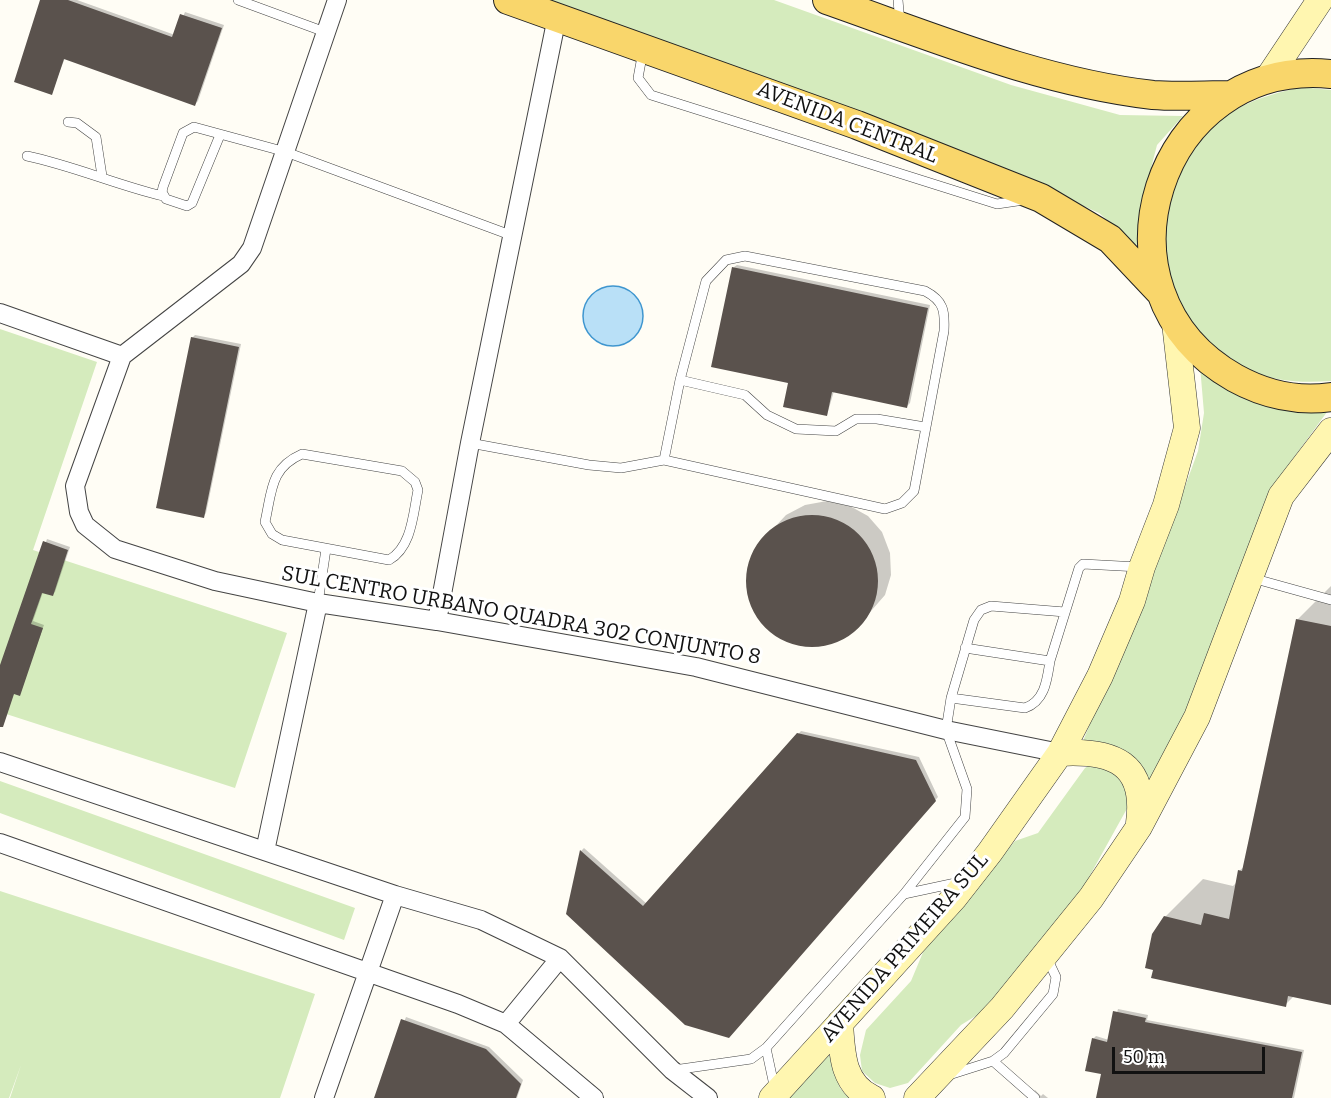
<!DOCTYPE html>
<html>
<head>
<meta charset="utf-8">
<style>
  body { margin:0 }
  #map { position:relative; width:1331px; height:1098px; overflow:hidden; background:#fffdf5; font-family:Bitter,serif }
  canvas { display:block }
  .scale { position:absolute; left:1112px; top:1047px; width:153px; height:27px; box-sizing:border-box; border:3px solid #111; border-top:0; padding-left:8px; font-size:18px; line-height:21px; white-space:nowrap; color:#111; -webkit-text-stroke:4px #fff; paint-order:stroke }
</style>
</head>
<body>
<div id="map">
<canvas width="1331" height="1098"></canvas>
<div class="scale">50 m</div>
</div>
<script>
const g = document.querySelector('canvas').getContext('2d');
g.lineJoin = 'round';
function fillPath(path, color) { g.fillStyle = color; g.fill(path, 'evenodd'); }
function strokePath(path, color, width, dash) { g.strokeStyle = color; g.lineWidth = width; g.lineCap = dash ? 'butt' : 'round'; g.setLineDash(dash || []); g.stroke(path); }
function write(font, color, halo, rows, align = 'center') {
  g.font = font + ' Bitter,serif'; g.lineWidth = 6; g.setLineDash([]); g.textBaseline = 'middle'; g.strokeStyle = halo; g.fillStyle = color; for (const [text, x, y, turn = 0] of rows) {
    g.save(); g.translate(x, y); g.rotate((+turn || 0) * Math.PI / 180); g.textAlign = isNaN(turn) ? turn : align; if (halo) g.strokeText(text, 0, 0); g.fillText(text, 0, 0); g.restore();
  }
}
const green = new Path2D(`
  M 523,0 L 774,0 L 1011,85 L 1120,115 L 1183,116 L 1157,145 L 1140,211 L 1141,249 L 1099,213 L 1046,189 Z
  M 1301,87 L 1331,90 L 1331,381 C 1303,383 1277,382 1251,371 C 1243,368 1235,361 1228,356 C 1174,320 1151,250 1173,188 C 1181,165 1194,139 1214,124 C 1242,102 1268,95 1301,87 Z
  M 0,329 L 97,362 L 33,550 L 287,633 L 235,788 L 0,712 Z
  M 1200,366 L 1294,410 L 1327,412 L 1273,486 L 1191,713 L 1151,792 L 1083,741 L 1167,536 L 1198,451 L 1204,413 Z
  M 1099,759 L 1130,777 L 1129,805 L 1089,877 L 1083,896 L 987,1009 L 961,1025 L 908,1083 L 890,1088 L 875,1083 L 862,1071 L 860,1055 L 866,1030 L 911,981 L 924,950 L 1015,841 L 1038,833 L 1085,768 Z
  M 0,781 L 355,908 L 344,940 L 0,813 Z
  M 0,891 L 315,994 L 280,1098 L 10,1098 L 21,1065 L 9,1098 L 0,1098 Z
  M 828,1052 L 840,1088 L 849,1098 L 785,1098 Z`);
const water = new Path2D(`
  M583 316a30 30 0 1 1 60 0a30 30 0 1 1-60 0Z`);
const shadow = new Path2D(`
  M 41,0 L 77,0 L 175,35 L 185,12 L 224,25 L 198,101 L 195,104 L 65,58 L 51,93 Z
  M 737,265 L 930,305 L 910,403 L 907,406 L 834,391 L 827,415 L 789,382 L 734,267 Z
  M 195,335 L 241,344 L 206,513 L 204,516 L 192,338 Z
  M 827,501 L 848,505 L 868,516 L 882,532 L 890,553 L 891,575 L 885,595 L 858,626 L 841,639 L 821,645 L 800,645 L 780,638 L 764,625 L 752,608 L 747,587 L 748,566 L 757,546 L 786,515 L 805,505 Z
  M 47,539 L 70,547 L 55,592 L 52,595 L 43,592 L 33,621 L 44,625 L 19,694 L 0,683 L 0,670 Z
  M 1331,586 L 1331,1003 L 1294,996 L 1285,1005 L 1165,917 L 1203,879 L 1233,886 L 1237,882 L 1239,871 L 1245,866 L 1297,620 Z
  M 801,731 L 919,757 L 938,797 L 729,1036 L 568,913 L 581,851 L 584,848 L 647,904 Z
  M 1118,1009 L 1148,1015 L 1147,1020 L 1304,1050 L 1294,1098 L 1097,1098 L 1103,1073 L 1093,1039 L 1096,1036 L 1109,1040 Z
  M 406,1017 L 489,1047 L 523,1080 L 517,1098 L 375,1098 Z
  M 1035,1090 L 1041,1096 L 1043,1094 L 1048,1098 L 1028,1098 Z`);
const building = new Path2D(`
  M 40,0 L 68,0 L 172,37 L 180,14 L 222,28 L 195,106 L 64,59 L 52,95 L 14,82 Z
  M 732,267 L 928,308 L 907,408 L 832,392 L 827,416 L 783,407 L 788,383 L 711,367 Z
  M 191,337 L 239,347 L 204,518 L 156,508 Z
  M746 581a66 66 0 1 1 132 0a66 66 0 1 1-132 0Z
  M 43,541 L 68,550 L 53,596 L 42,593 L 31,624 L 43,628 L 20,696 L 14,694 L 3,727 L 0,727 L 0,665 Z
  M 1296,619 L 1331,626 L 1331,1005 L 1288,996 L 1286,1007 L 1151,978 L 1153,970 L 1145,968 L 1152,934 L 1164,916 L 1201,925 L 1204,913 L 1229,919 L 1238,870 L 1242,871 Z
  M 797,733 L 916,760 L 936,801 L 729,1038 L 685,1025 L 566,914 L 580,850 L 643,906 Z
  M 1113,1011 L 1146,1018 L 1145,1022 L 1302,1052 L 1292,1098 L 1096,1098 L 1101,1074 L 1085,1071 L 1092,1038 L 1107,1042 Z
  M 401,1019 L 486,1049 L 521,1084 L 516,1098 L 374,1098 Z`);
const lane = new Path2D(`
  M 238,0 L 325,32
  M 898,0 L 900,23
  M 643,51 L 638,78 L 651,95 L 997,204 L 1024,200
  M 68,122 L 77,123 L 96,137 L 102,176
  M 220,135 L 192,203 L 187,206 L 166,199 L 162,192 L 163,187 L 183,133 L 194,127 L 286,152 L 513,236
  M 27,156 C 74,166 117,185 163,196
  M 745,256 L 925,291 C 944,301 945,311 944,331 L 914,491 L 902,503 L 885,509 L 664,460 L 680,380 L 706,281 L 726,260 Z
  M 680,380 L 745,395 L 767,415 L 796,429 L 836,431 L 856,419 L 877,419 L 925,427
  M 470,443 L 589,465 L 621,468 L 664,460
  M 302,454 L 402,471 L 415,482 L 418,490 C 413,514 412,547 389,560 L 282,540 L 272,534 L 265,522 C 272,491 270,468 302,454 Z
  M 1252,578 L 1331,600
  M 318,603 L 326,549
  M 965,648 L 1050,661 L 1079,568 L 1083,564 L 1139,567
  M 951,698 L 1025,708 C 1045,701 1047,680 1050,661
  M 904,894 L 960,882
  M 766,1048 L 775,1090
  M 993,1061 L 1035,1098
  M 674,1070 L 751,1059 L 766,1048 L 904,894 L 965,817 L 967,789 L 946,730 L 951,698 L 974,620 L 981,610 L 991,606 L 1065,612
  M 949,1075 L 993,1061 L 1004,1053 L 1053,994 L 1056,977 L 1047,958`);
const street = new Path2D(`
  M 0,313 L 122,356 L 241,264 L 252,248 L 337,0
  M 122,356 L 75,486 L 79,512 L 85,525 L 115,549 L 215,581 L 318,603 L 437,621 L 696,667 L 946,730 L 1060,753
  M 437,621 L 470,443 L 557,17
  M 0,762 L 395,895 L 481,920 L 560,958 L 672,1070 L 708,1098
  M 0,843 L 458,1004 L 506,1024 L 594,1098
  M 265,851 L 318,603
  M 506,1024 L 560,958
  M 324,1098 L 395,895`);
const secondary = new Path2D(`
  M 1268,78 L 1320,0
  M 1060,753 C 1113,750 1147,763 1139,823
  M 840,1023 C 842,1053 842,1084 872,1098
  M 772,1098 L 954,898 L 990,852 L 1060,753 L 1100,676 L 1132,601 L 1142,567 L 1166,505 L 1187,428 L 1175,323
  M 917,1098 L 1002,1008 L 1091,898 L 1139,827 L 1197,717 L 1281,496 L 1331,431`);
const primary = new Path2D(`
  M 508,0 L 857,125 L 1041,198 L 1110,239 L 1160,292
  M 827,0 C 933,37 1040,82 1153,95 C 1178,97 1205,95 1231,95
  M 1331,74 C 1157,57 1081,291 1235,378 C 1264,394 1298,402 1331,397`);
const streetNames = [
  ["AVENIDA CENTRAL",847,123,21],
  ["SUL CENTRO URBANO QUADRA 302 CONJUNTO 8",521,616,10],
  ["AVENIDA PRIMEIRA SUL",905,948,-49]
];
fillPath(green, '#d5ebbd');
fillPath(water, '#b9e0f7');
strokePath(water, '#3f96cf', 1.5);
fillPath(shadow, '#0003');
fillPath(building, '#5a524d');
strokePath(lane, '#444', 10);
strokePath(street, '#444', 20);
strokePath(secondary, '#333', 27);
strokePath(primary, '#222', 30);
strokePath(lane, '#fff', 9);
strokePath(street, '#fff', 18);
strokePath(secondary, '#fff6b0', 26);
strokePath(primary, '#f9d66b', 28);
write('21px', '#111', '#fff', streetNames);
</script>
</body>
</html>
